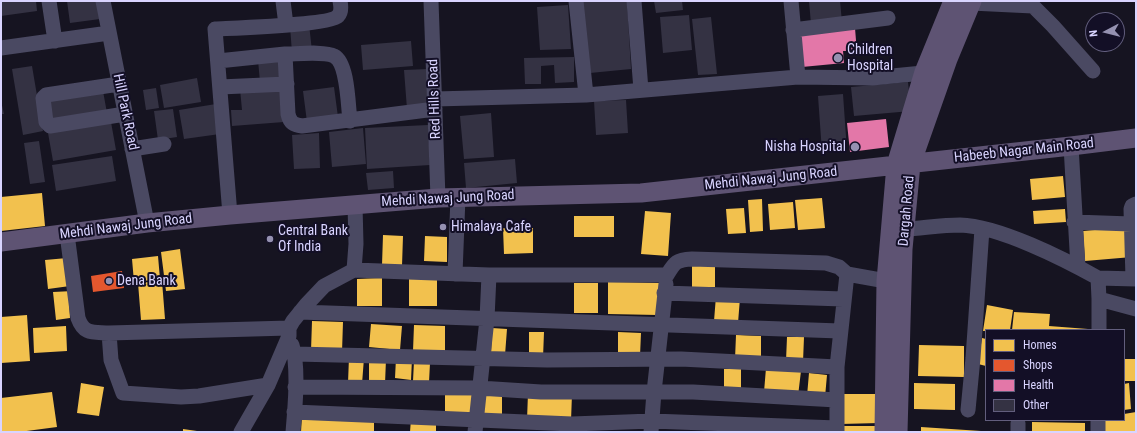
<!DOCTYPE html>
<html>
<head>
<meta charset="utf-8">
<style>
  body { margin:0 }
  #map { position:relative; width:1137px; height:433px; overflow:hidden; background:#161421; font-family:"Roboto Condensed",sans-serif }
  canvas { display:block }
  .frame { position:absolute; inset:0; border:2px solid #d9d4ff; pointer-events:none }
  .legend { position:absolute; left:985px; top:329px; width:140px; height:92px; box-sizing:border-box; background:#130f26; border:1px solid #625e7d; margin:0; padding:5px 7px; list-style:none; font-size:12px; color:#d9d4ff }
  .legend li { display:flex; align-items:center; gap:8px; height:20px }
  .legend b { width:20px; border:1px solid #625e7d }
  .north { position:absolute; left:1085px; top:12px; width:40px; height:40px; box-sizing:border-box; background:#130f26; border:1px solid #625e7d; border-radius:50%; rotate:263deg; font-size:11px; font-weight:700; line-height:16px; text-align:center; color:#d9d4ff }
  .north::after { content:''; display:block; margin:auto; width:14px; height:18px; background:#9591b1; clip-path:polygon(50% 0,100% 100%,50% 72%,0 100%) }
</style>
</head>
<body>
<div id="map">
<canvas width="1137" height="433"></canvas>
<div class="frame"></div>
<ul class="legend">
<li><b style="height:11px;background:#f2c14e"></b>Homes</li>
<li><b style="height:11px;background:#e4572e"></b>Shops</li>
<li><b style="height:11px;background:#e377a8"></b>Health</li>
<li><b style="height:11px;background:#343243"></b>Other</li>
</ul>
<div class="north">N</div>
</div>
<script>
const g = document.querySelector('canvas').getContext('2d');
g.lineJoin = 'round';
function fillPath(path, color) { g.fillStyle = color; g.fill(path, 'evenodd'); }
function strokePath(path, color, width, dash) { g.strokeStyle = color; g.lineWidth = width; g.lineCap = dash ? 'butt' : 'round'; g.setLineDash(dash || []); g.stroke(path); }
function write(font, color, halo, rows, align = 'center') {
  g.font = font + ' "Roboto Condensed",sans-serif'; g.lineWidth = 4; g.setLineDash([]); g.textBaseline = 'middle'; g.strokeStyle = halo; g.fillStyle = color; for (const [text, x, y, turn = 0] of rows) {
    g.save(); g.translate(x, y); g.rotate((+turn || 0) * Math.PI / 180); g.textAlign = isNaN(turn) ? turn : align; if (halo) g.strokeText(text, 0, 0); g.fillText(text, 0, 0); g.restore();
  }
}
const homes = new Path2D(`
  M 1063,176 L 1065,197 L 1032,200 L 1030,179 Z
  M 42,193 L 45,226 L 1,231 L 1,197 Z
  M 822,198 L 825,228 L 798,230 L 795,200 Z
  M 762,199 L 763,231 L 750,232 L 748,200 Z
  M 793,202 L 795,228 L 770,230 L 768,204 Z
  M 744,208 L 746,233 L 728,234 L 726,209 Z
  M 1065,209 L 1066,222 L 1034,224 L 1033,211 Z
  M 645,211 L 671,213 L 668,256 L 641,254 Z
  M 574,216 L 614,216 L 614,237 L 574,237 Z
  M 1130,227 L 1132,257 L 1085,261 L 1083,231 Z
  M 503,228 L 533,228 L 533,253 L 504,254 Z
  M 383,235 L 403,236 L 402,266 L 382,265 Z
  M 425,236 L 447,237 L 447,262 L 424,261 Z
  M 180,249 L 185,289 L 166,291 L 161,252 Z
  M 158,256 L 160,279 L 134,282 L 132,259 Z
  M 67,258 L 70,286 L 48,289 L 45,260 Z
  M 692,266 L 715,266 L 715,287 L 692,287 Z
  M 382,278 L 382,306 L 357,306 L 357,279 Z
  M 409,278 L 437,278 L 437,306 L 409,306 Z
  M 162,281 L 165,319 L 141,320 L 138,283 Z
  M 608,282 L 659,283 L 658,315 L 608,314 Z
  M 574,283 L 598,283 L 598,313 L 574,313 Z
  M 73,291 L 69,302 L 70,318 L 56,320 L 53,292 Z
  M 716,296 L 740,298 L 738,323 L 714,321 Z
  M 987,305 L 1013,310 L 1010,330 L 983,331 Z
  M 1014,312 L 1050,314 L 1049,326 L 1088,329 L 1088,330 L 1012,330 Z
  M 27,315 L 30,361 L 1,363 L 1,317 Z
  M 312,321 L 343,322 L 342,352 L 311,351 Z
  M 371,324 L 402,326 L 400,350 L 369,347 Z
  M 414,325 L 445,326 L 445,352 L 413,351 Z
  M 66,326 L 67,351 L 34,353 L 33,328 Z
  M 492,328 L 507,329 L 505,355 L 491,354 Z
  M 529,332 L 544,332 L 543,358 L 529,357 Z
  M 618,332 L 641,333 L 640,356 L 618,355 Z
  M 736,335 L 761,336 L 761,360 L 735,359 Z
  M 787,337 L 804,337 L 803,362 L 786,361 Z
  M 982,338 L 986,339 L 986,366 L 978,364 Z
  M 919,345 L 964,346 L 964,377 L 918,376 Z
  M 349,357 L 364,358 L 362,384 L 348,383 Z
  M 396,358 L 412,359 L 411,380 L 395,378 Z
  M 369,359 L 386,359 L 385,384 L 369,384 Z
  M 1124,359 L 1136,359 L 1136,381 L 1124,381 Z
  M 414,361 L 430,363 L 429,382 L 413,381 Z
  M 766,368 L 801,371 L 798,396 L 764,392 Z
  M 724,369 L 741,369 L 741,393 L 724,392 Z
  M 809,373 L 827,375 L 825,397 L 807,396 Z
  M 81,383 L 104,387 L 99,416 L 77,413 Z
  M 914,383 L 955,384 L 955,410 L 914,409 Z
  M 1129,383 L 1131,409 L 1124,410 L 1124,384 Z
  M 445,389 L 473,390 L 472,414 L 445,414 Z
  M 52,392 L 57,427 L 19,432 L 1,432 L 1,398 Z
  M 480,393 L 502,393 L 502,418 L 479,418 Z
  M 528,393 L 572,394 L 571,421 L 527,420 Z
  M 839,394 L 880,394 L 880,423 L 840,424 Z
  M 1136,412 L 1136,432 L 1102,432 L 1101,420 L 1124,420 L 1124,414 Z
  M 302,415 L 374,419 L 374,432 L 301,432 Z
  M 411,419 L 436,419 L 436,432 L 410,432 Z
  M 1032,422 L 1085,423 L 1085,432 L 1032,432 Z
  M 839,426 L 881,426 L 881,432 L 839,432 Z
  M 921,427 L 981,431 L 981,432 L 921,432 Z
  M 183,429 L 197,431 L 197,432 L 183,432 Z`);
const shops = new Path2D(`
  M 122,271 L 124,288 L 93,292 L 91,276 Z`);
const health = new Path2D(`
  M 855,28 L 857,53 L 850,53 L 849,51 L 843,51 L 844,63 L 802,67 L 799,33 Z
  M 886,119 L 889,147 L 850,152 L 847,123 Z`);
const building = new Path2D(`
  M 1,1 L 36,1 L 37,11 L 1,16 Z
  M 67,1 L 97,1 L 100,19 L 70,23 Z
  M 582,1 L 627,1 L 631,69 L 590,73 Z
  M 654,1 L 682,1 L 683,10 L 656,13 Z
  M 809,1 L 840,1 L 842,22 L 811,24 Z
  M 568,5 L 571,49 L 540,50 L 537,7 Z
  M 689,15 L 692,50 L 663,53 L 660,17 Z
  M 711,17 L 717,74 L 698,75 L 692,19 Z
  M 309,24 L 312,51 L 292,53 L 290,26 Z
  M 411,41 L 413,66 L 363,70 L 361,45 Z
  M 574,57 L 574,82 L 555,83 L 554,65 L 541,66 L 541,84 L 525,84 L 524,58 Z
  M 278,58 L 281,80 L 260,82 L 258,60 Z
  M 32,66 L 43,131 L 23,135 L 12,69 Z
  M 429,69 L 432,107 L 407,109 L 404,70 Z
  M 197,78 L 201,102 L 164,108 L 160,85 Z
  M 908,82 L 911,111 L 854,116 L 851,87 Z
  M 282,86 L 284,122 L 232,126 L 231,110 L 242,110 L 240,89 Z
  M 334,87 L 338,117 L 307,122 L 303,91 Z
  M 156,88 L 159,108 L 146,110 L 143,90 Z
  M 103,91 L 107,113 L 50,122 L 47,100 Z
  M 843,94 L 847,151 L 822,152 L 818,96 Z
  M 626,100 L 628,133 L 596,135 L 594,101 Z
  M 1,101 L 4,114 L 1,114 Z
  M 216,104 L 220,134 L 184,139 L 179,110 Z
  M 173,109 L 177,137 L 158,140 L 154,111 Z
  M 491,113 L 494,157 L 464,159 L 460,116 Z
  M 111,122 L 116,150 L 53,161 L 48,133 Z
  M 428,125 L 430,165 L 367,169 L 365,128 Z
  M 363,128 L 366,164 L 332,167 L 329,132 Z
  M 319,133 L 320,168 L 294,169 L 292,135 Z
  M 39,141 L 45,182 L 30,184 L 24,143 Z
  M 112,156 L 116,181 L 56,191 L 52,165 Z
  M 515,159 L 517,183 L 466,188 L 464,163 Z
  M 393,171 L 394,188 L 368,190 L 366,173 Z`);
const minor = new Path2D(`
  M 49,1 L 55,41
  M 103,1 L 147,223
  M 283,1 L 286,25
  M 431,1 L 438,198
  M 576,1 L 586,95
  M 634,1 L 641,90
  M 791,1 L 798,77
  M 971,3 L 1033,6 L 1053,26 L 1093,71
  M 793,30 L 888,18
  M 1,48 L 109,33
  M 218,61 L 285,54
  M 119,84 L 46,95 L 43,98 L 46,122 L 50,126 L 125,114
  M 220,87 L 287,84
  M 435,99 L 586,95 L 798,77 L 872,78 L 933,72
  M 350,121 C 348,106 348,63 334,56 C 325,51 296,54 285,54 L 288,114 C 290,123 294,125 302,126 L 435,109
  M 1071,146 L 1078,267
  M 132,149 L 164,144
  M 230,215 L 215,29 C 233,28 330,25 338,16 C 342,12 341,6 340,1
  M 1074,222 L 1131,224
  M 905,229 C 923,228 942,225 960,225 C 999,226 1064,259 1098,278 L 1099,299 L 1136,309
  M 67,234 L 78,318 C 84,335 93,332 109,333 L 289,328
  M 354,270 L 489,275 L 667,275 C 675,262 676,260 692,259 L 826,263 L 839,267 L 847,274 L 886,281
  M 455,274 L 458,197
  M 1098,278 L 1136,279
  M 1133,279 L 1131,209 L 1132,206 L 1136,204
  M 664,293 L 843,299
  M 300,312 L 840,331
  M 1099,330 L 1099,299
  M 109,333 L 111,360 L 123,393 L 181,397 L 199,396 L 268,385
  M 292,345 C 299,366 295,409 293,432
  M 295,354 L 547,360 L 681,359 L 837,367
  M 295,387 L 479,388 L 541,392 L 693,392 L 837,400
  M 968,410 L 973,358 L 982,229
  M 294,412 L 572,424 L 652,421 L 837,428
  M 1018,423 L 1018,432
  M 241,432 L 268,385 L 289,336 L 289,328 L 293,321 L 306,305 L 324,286 L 354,270 L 356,244 L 355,205
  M 475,432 L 487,319 L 489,275
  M 651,432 L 654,392 L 666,284
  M 837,432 L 837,367 L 847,274
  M 1098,432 L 1098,420`);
const major = new Path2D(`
  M 1,242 L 147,223 L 230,215 L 438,198 L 641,193 L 1071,146 L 1136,138
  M 884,432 L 886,281 L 896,165 L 924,72 L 953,1
  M 898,432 L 903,249 L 911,164 L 948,59 L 972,1`);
const markers = [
  [838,58,5,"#9591b1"],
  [855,147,5,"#9591b1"],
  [443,227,4,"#9591b1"],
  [270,239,4,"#9591b1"],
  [109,281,4,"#9591b1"]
];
const poiNames = [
  ["Children",847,50],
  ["Hospital",847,66],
  ["Nisha Hospital",846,147,"right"],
  ["Himalaya Cafe",451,227],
  ["Central Bank",278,231],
  ["Of India",278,247],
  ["Dena Bank",117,281]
];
const streetNames = [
  ["Red Hills Road",435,99,-92],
  ["Hill Park Road",125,112,78],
  ["Habeeb Nagar Main Road",1024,151,-6],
  ["Mehdi Nawaj Jung Road",771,179,-6],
  ["Mehdi Nawaj Jung Road",448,199,-3],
  ["Dargah Road",907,211,-85],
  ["Mehdi Nawaj Jung Road",126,227,-7]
];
fillPath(homes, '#f2c14e');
fillPath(shops, '#e4572e');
fillPath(health, '#e377a8');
fillPath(building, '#343243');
strokePath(minor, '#4a4962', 15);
strokePath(major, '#5e5373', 19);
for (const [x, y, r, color] of markers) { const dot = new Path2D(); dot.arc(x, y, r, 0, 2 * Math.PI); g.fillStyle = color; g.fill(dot); strokePath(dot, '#130f26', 1.5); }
write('14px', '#d9d4ff', '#130f26', poiNames, 'left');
write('14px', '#d9d4ff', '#130f26', streetNames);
</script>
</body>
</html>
